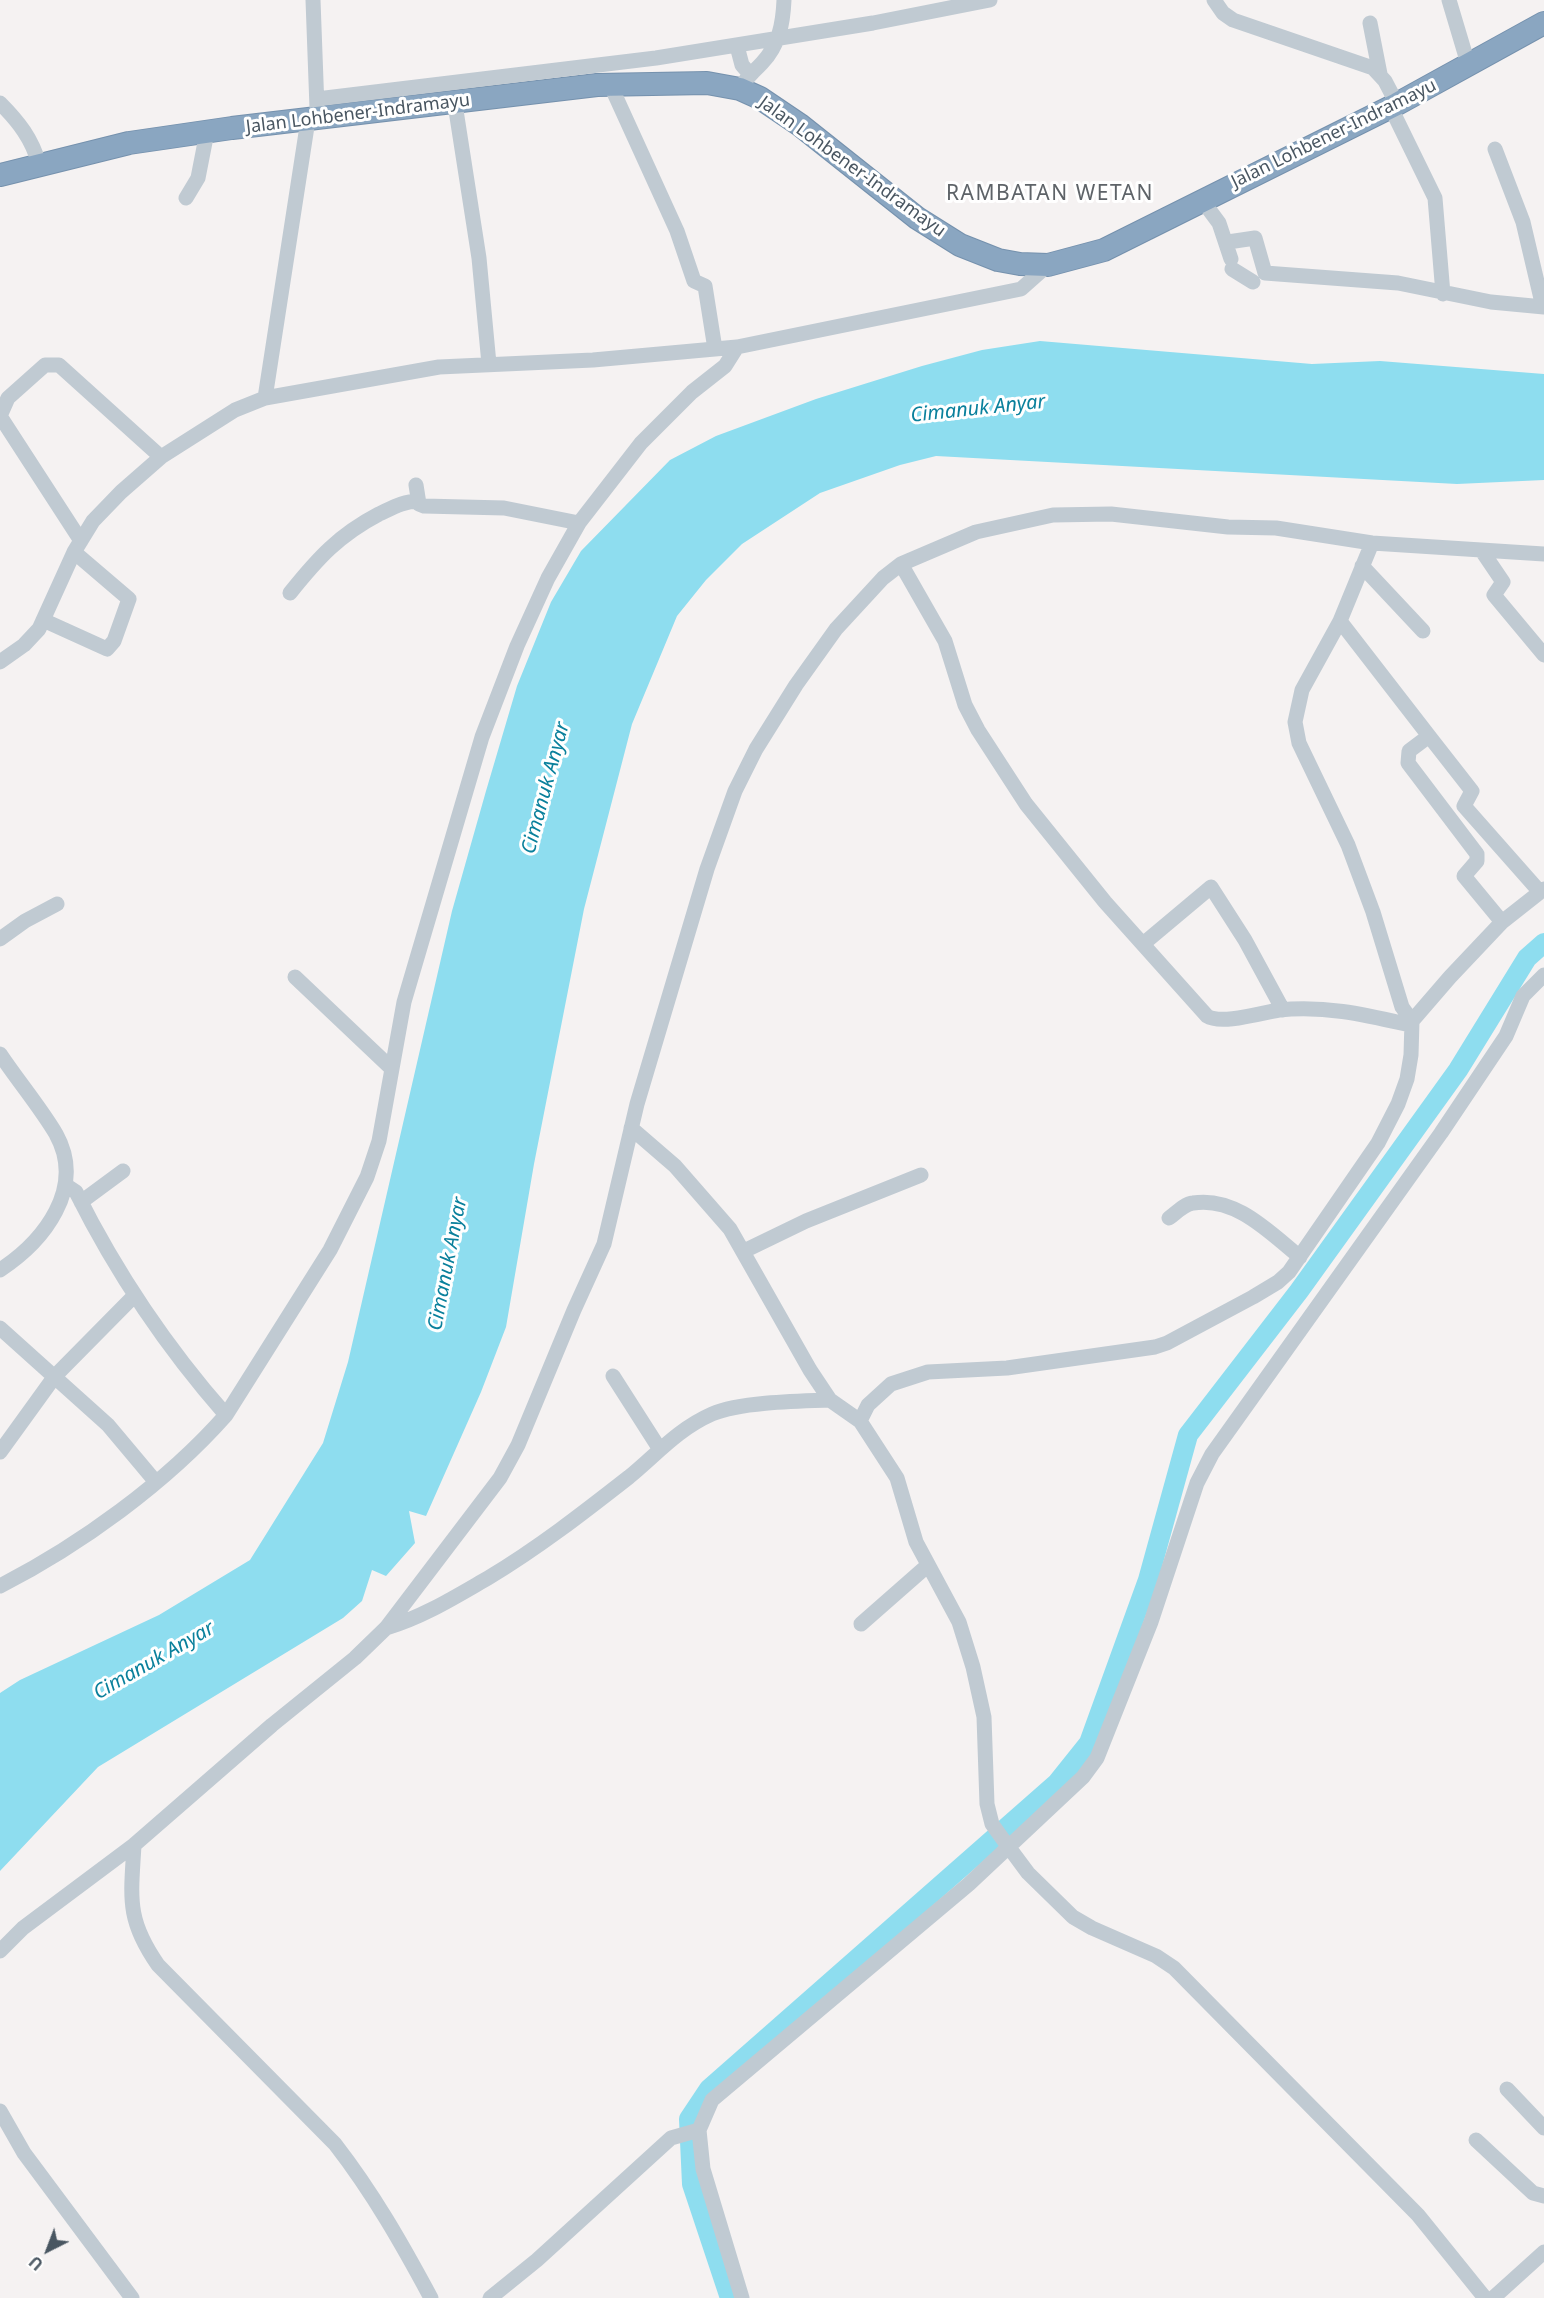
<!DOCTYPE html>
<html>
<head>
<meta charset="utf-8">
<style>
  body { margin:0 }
  #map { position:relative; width:1544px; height:2298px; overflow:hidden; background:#f5f2f2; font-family:"Noto Sans",sans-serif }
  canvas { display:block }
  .north { position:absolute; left:18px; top:2220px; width:60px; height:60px; -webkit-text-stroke:4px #fff; paint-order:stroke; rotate:222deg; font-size:16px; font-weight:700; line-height:24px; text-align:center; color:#495661 }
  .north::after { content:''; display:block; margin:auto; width:21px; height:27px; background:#495661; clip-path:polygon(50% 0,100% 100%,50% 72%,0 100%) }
</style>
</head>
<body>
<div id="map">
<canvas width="1544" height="2298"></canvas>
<div class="north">U</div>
</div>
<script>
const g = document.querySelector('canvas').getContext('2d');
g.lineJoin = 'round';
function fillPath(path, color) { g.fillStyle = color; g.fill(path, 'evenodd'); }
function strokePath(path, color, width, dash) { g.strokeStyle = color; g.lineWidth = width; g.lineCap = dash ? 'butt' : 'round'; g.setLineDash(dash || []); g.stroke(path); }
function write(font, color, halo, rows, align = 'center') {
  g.font = font + ' "Noto Sans",sans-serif'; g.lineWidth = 6; g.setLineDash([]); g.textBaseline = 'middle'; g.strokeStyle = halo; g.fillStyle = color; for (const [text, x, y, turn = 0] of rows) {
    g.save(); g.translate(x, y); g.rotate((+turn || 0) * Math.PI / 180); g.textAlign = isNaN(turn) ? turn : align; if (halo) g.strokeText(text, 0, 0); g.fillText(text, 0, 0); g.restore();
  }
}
const water = new Path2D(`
  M 1040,341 L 1312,364 L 1380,361 L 1544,374 L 1544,480 L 1457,484 L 936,456 L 900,465 L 820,493 L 742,544 L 706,580 L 677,616 L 632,724 L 584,909 L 534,1164 L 506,1327 L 481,1392 L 426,1516 L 409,1511 L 415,1543 L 386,1576 L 372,1570 L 362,1601 L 343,1618 L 98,1767 L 0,1871 L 0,1693 L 20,1680 L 159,1615 L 250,1560 L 323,1443 L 348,1362 L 452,911 L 486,791 L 517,686 L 551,602 L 581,551 L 670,460 L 716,436 L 816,399 L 922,366 L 982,350 Z`);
const river = new Path2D(`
  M 730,2298 L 692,2184 L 689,2119 L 709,2089 L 1057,1783 L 1089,1743 L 1148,1580 L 1188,1435 L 1299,1291 L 1458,1070 L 1527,958 L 1544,943`);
const minor = new Path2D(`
  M 313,0 L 317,108
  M 1214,0 L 1223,13 L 1233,20 L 1373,68 L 1385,81 L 1397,104
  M 1449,0 L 1469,67
  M 1370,23 L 1380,74
  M 737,46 L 742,65 L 749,73
  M 610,84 L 677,231 L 694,281 L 705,286 L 715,349
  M 740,89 C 748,74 752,74 762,63 C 779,45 783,24 784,0
  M 317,99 L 656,58 L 873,23 L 990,0
  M 0,103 C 19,122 32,139 39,164
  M 455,104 L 479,258 L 489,364
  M 1391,108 L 1435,198 L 1443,294
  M 1495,149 L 1523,222 L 1543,307
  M 186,198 L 198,178 L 207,132
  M 1202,200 L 1219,223 L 1231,259
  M 1228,242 L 1255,238 L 1265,273 L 1398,283 L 1491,302 L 1544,307
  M 1232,269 L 1253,282
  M 265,398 L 308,120
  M 416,485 L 419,504 L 424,506 L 504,508 L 579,523
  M 81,541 L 0,416 L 8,398 L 45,365 L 59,365 L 161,457
  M 1372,543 L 1340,621 L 1302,690 L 1295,722 L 1299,743 L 1348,845 L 1373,912 L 1402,1007 L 1412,1021
  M 1482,551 L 1503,582 L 1494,595 L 1544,655
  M 901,564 L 945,641 L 965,705 L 978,730 L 1026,804 L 1105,902 L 1207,1016 C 1221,1025 1261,1013 1279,1010 C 1325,1005 1366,1015 1410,1025
  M 1362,566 L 1423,631
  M 290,593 C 318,558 339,535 379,514 C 392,508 404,501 418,501
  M 43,620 L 107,649 L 114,641 L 129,599 L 74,552
  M 1340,621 L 1429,736 L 1409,751 L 1408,763 L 1477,854 L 1477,861 L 1464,876 L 1502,922
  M 0,662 L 24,645 L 39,629 L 74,552 L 93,521 L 121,492 L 161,457 L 235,410 L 265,398 L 439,367 L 593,360 L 737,347 L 1021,289 L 1048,265
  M 1429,736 L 1472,791 L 1464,806 L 1540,892
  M 0,939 L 25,921 L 57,904
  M 1143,944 L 1211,887 L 1245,940 L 1283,1010
  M 295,977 L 390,1067
  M 0,1054 C 18,1081 40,1107 56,1134 C 86,1188 44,1241 0,1270
  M 631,1128 L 675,1166 L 730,1229 L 810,1370 L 830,1400 L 860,1421 L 897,1478 L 916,1542 L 959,1622 L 973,1667 L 984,1717 L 987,1804 L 992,1824 L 1002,1838 L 1028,1873 L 1073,1917 L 1092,1928 L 1156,1956 L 1174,1968 L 1418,2215 L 1485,2298
  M 67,1186 L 76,1192 C 116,1272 167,1348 226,1415 L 330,1250 L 367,1177 L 379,1141 L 404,1002 L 482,737 L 517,646 L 548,578 L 579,523 L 641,443 L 692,392 L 725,366 L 737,347
  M 81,1202 L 123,1171
  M 1169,1218 C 1176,1213 1184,1204 1193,1203 C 1236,1196 1270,1233 1300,1257
  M 744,1251 L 806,1221 L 921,1175
  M 0,1328 L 108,1425 L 155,1481
  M 613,1376 L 659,1448
  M 860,1421 L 868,1405 L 891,1384 L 928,1372 L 1007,1368 L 1155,1347 L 1167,1343 L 1253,1297 L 1278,1282 L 1289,1272 L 1378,1143 L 1398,1104 L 1407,1079 L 1411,1055 L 1412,1021 L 1450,977 L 1502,922 L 1544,889
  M 0,1452 L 55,1376 L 135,1295
  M 0,1586 C 80,1545 166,1483 226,1415
  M 861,1624 L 927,1566
  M 386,1628 C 423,1617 455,1597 488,1578 C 538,1548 583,1513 629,1477 C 657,1454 678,1429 712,1414 C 740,1402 798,1401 830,1400
  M 134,1845 C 131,1898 126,1919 158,1965 L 335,2144 C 373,2193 402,2244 431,2298
  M 0,1951 L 23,1928 L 134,1845 L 272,1725 L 355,1658 L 386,1628 L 500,1478 L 518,1445 L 574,1310 L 604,1244 L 637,1104 L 707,869 L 735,791 L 756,749 L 796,685 L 836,629 L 883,578 L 901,564 L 976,532 L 1053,515 L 1111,514 L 1228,527 L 1276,528 L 1372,543 L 1544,554
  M 1507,2089 L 1544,2128
  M 0,2111 L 24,2153 L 132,2298
  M 1476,2140 L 1533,2193 L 1544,2196
  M 490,2298 L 537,2260 L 671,2138 L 699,2130
  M 742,2298 L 703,2169 L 699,2130 L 712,2100 L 969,1884 L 1083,1777 L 1097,1758 L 1151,1622 L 1197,1483 L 1212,1454 L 1441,1133 L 1506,1036 L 1523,996 L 1544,975
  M 1493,2298 L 1544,2252`);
const highway = new Path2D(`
  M 0,175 L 129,143 L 232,128 L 597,85 L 707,83 L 740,89 L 760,98 L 800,125 L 917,218 L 960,245 L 998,260 L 1020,264 L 1048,265 L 1104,250 L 1397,104 L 1544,23`);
const streetNames = [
  ["Jalan Lohbener-Indramayu",358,114,-7],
  ["Jalan Lohbener-Indramayu",1334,134,-26],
  ["Jalan Lohbener-Indramayu",852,167,36]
];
const waterNames = [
  ["Cimanuk Anyar",978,409,-6],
  ["Cimanuk Anyar",546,788,-75],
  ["Cimanuk Anyar",448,1264,-79],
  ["Cimanuk Anyar",154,1661,-30]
];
const quarterNames = [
  ["RAMBATAN WETAN",1050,194]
];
fillPath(water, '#8eddef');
strokePath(river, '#8eddef', 20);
strokePath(highway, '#7591ad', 24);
strokePath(minor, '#c0cad2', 15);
strokePath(highway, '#8aa6c1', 22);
write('18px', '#495661', '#fff', streetNames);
write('italic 20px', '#0a809c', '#fff', waterNames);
g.letterSpacing = '1.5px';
write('21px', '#5e6368', '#fff', quarterNames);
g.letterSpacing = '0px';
</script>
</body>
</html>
